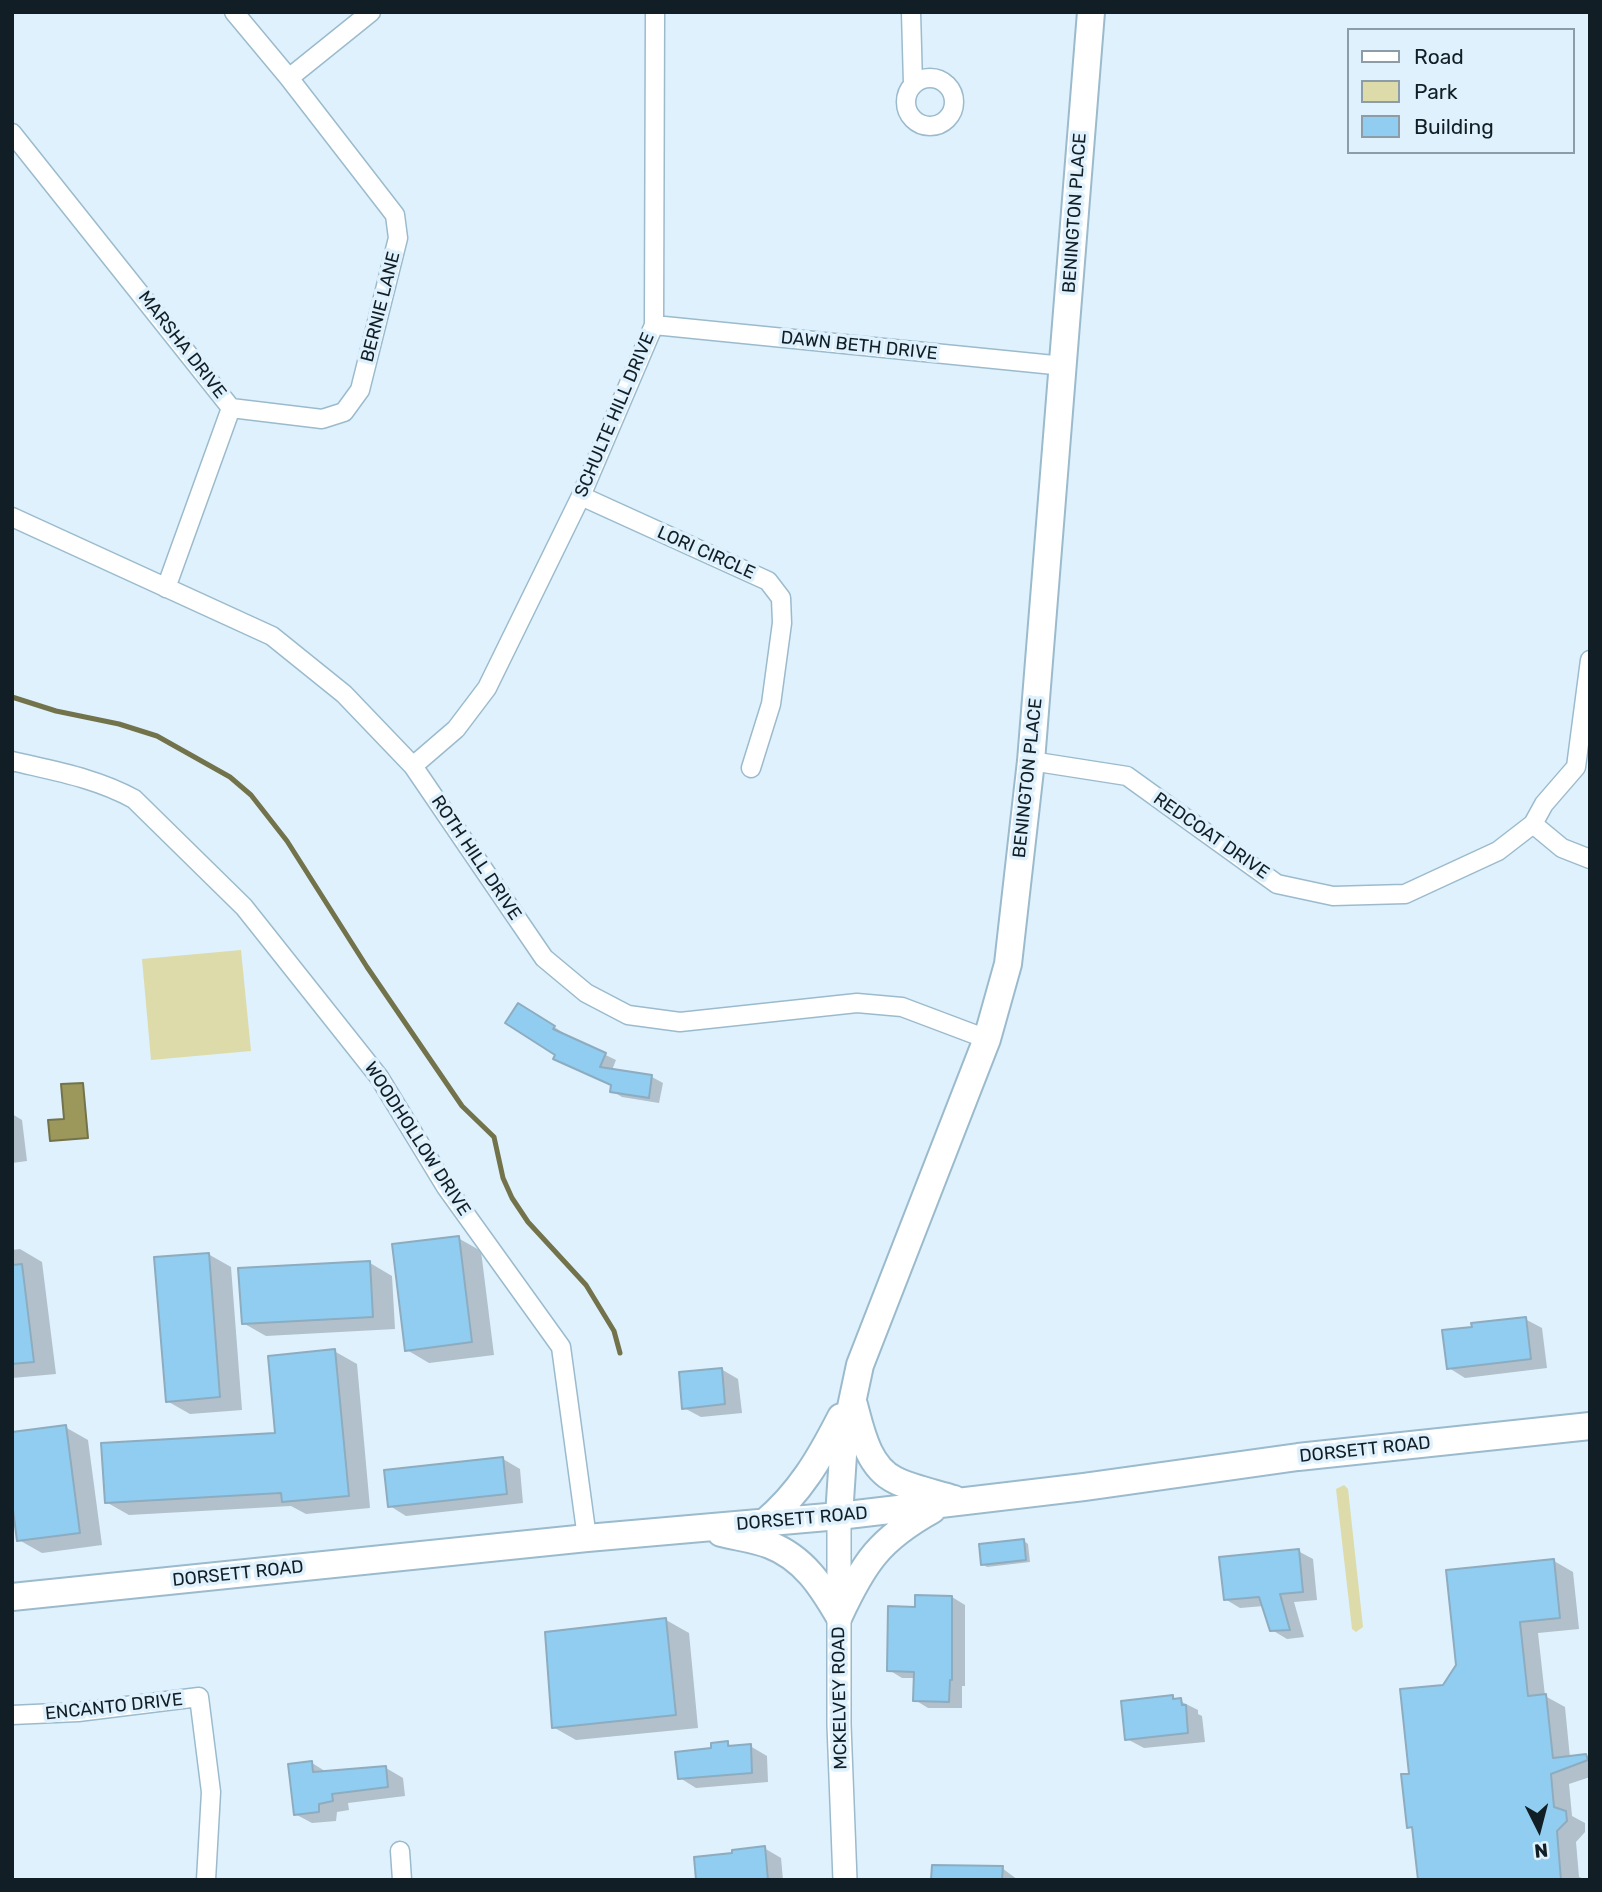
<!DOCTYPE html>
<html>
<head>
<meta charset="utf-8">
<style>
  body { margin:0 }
  #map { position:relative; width:1602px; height:1892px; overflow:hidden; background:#def1fd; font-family:Rubik,sans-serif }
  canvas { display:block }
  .frame { position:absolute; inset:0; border:14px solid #121e25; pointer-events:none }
  .legend { position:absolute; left:1347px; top:28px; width:228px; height:126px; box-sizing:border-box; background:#def1fd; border:2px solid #8c9da7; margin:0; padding:9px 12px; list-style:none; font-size:21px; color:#121e25 }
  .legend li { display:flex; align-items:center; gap:14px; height:35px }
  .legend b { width:35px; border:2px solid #8c9da7 }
  .north { position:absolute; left:1504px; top:1794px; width:70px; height:70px; -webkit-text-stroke:5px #def1fd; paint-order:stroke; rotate:174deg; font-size:19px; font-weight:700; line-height:28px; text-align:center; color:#121e25 }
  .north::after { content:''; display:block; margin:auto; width:24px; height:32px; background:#121e25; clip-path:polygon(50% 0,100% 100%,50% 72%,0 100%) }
</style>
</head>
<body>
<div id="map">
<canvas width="1602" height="1892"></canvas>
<div class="frame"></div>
<ul class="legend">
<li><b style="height:9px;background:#fff"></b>Road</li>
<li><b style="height:19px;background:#dedbaa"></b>Park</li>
<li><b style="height:19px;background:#90cdf0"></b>Building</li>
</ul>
<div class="north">N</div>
</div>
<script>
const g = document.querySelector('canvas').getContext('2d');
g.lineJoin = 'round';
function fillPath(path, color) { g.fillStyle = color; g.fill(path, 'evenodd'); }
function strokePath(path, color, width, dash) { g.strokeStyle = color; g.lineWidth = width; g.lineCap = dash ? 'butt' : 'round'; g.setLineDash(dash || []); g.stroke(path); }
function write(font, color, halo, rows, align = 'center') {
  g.font = font + ' Rubik,sans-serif'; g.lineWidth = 7; g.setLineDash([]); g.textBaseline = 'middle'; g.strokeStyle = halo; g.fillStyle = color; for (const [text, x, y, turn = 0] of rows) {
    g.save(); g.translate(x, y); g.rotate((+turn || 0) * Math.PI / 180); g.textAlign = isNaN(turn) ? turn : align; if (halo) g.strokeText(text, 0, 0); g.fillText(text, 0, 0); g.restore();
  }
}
const green = new Path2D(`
  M 241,950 L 251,1051 L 151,1060 L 142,959 Z
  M 1344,1485 L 1348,1489 L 1363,1627 L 1356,1632 L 1352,1629 L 1336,1489 Z`);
const water = new Path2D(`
  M 83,1083 L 88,1138 L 50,1141 L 48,1120 L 64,1119 L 61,1084 Z`);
const shadow = new Path2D(`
  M 530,1011 L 565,1034 L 564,1035 L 616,1060 L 612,1070 L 652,1077 L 663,1083 L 659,1103 L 622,1097 L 612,1091 L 613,1085 L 557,1054 Z
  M 12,1114 L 22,1120 L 27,1161 L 12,1163 Z
  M 458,1238 L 481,1251 L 494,1355 L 429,1363 L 407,1350 Z
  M 20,1249 L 42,1262 L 56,1374 L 12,1378 L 12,1250 Z
  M 208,1254 L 231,1267 L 242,1410 L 190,1414 L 167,1401 Z
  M 370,1263 L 392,1276 L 395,1329 L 266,1336 L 243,1323 Z
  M 1525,1319 L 1542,1328 L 1547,1368 L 1465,1378 L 1449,1368 Z
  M 334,1351 L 357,1364 L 370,1508 L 306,1514 L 291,1506 L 129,1515 L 106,1502 L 277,1435 Z
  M 721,1369 L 738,1379 L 742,1413 L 701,1417 L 684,1408 Z
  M 65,1427 L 88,1440 L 102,1545 L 42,1553 L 19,1540 Z
  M 503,1459 L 520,1469 L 523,1503 L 406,1516 L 390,1506 Z
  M 1024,1541 L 1028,1544 L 1030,1562 L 987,1567 L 982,1564 Z
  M 1298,1551 L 1313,1559 L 1317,1600 L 1294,1602 L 1304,1637 L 1287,1639 L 1272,1630 L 1264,1606 L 1240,1608 L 1225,1599 Z
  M 1554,1561 L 1573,1572 L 1579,1629 L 1538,1633 L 1545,1696 L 1565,1707 L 1570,1758 L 1586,1756 L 1590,1758 L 1590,1777 L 1569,1784 L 1572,1816 L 1585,1823 L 1585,1832 L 1576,1842 L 1579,1877 L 1586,1880 L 1419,1880 L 1414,1830 L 1409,1827 L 1411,1776 L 1444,1687 Z
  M 952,1597 L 965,1605 L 965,1686 L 962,1686 L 962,1708 L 928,1708 L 915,1700 L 915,1678 L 902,1678 L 889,1670 L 916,1608 Z
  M 666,1620 L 689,1633 L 698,1728 L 576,1740 L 553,1727 Z
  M 1172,1697 L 1198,1710 L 1198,1714 L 1202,1716 L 1205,1742 L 1144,1748 L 1127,1739 Z
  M 727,1743 L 735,1748 L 750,1746 L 767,1756 L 768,1782 L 696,1788 L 680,1778 L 713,1750 Z
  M 312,1763 L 328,1773 L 386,1768 L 403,1778 L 405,1796 L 348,1803 L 349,1810 L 337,1812 L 336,1821 L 312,1823 L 295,1814 Z
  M 764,1848 L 781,1858 L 783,1880 L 698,1880 L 734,1855 Z
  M 1002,1868 L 1018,1880 L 933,1880 Z`);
const stream = new Path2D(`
  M 12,697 L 56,711 L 119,724 L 157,736 L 230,777 L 251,795 L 287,841 L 367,967 L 462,1106 L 494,1137 L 503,1178 L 512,1198 L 528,1222 L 586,1285 L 614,1331 L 620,1353`);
const building = new Path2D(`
  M 518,1003 L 555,1026 L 553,1029 L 606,1053 L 600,1067 L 652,1075 L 649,1098 L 610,1092 L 611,1085 L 553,1059 L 555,1055 L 505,1023 Z
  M 459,1236 L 472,1342 L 405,1351 L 392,1244 Z
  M 209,1253 L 220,1397 L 166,1402 L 154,1257 Z
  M 370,1261 L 373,1317 L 242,1324 L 238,1268 Z
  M 22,1264 L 34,1362 L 12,1364 L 12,1265 Z
  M 1526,1317 L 1531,1359 L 1447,1369 L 1442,1330 L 1472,1327 L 1471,1323 Z
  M 335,1349 L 349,1496 L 282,1502 L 281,1493 L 105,1503 L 101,1443 L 275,1433 L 268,1356 Z
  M 722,1368 L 725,1404 L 682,1409 L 679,1372 Z
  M 66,1425 L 80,1533 L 17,1541 L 12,1502 L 12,1432 Z
  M 503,1457 L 507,1494 L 388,1507 L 384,1470 Z
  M 1024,1539 L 1026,1560 L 981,1565 L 979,1544 Z
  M 1299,1549 L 1303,1592 L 1280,1594 L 1290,1630 L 1270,1631 L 1259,1597 L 1224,1600 L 1219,1557 Z
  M 1554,1559 L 1560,1618 L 1520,1622 L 1528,1696 L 1546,1694 L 1553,1758 L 1586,1754 L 1588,1760 L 1551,1774 L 1554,1807 L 1566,1811 L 1567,1821 L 1557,1831 L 1561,1880 L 1418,1880 L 1412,1827 L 1407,1828 L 1401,1774 L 1409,1774 L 1400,1689 L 1443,1685 L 1456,1665 L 1446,1570 Z
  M 915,1595 L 952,1596 L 952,1680 L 950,1680 L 949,1702 L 913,1701 L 914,1672 L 887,1671 L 888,1606 L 915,1607 Z
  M 666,1618 L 676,1715 L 552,1728 L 545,1632 Z
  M 1173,1695 L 1173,1699 L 1181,1698 L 1182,1705 L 1186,1705 L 1188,1733 L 1125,1740 L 1121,1701 Z
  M 728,1741 L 728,1746 L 751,1744 L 752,1773 L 678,1779 L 675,1752 L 711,1748 L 711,1743 Z
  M 312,1761 L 313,1772 L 386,1766 L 388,1787 L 332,1794 L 333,1801 L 319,1804 L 319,1812 L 294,1815 L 288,1764 Z
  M 765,1846 L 768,1880 L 696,1880 L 694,1857 L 732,1853 L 732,1850 Z
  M 932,1865 L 1003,1866 L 1002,1880 L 931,1880 Z`);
const minor = new Path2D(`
  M 911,12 L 913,84
  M906 102a24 24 0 1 1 48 0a24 24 0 1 1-48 0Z
  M 289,78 L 371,12
  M 12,133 L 231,408
  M 654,325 L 1064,366
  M 231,408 L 322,419 L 344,412 L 360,390 L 398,238 L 395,215 L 289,78 L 234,12
  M 581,496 L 768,581 L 781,598 L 782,623 L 771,704 L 751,768
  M 12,517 L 272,636 L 344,694 L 413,766 L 544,958 L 586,993 L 628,1015 L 680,1022 L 857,1003 L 902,1007 L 987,1039
  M 166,588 L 231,408
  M 12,761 C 54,771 96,778 134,799 L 244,907 L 379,1077 L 446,1187 L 561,1347 L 587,1538
  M 1031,761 L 1127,776 L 1277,884 L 1333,896 L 1405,894 L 1498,851 L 1533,824 L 1544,804 L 1576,767 L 1590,660
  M 413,766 L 456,729 L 487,688 L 581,496 L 654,325 L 655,12
  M 1533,824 L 1562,848 L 1590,859
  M 12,1715 L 78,1712 L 199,1697 L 211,1792 L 206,1880
  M 400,1851 L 402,1880`);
const tertiary = new Path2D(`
  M 839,1516 L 839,1725 L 845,1880`);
const secondary = new Path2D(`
  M 854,1405 C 861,1431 868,1467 895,1480 C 913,1489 935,1493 954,1499
  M 839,1516 L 844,1440 L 860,1365 L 987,1039 L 1008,964 L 1031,761 L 1091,12
  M 764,1523 C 800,1493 820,1458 841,1417
  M 721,1533 C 737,1537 755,1539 770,1545 C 804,1558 822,1587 839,1616
  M 12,1597 L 587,1538 L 839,1516 L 1084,1487 L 1298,1457 L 1590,1426
  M 839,1616 C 864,1562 880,1539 932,1510`);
const streetNames = [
  ["BENINGTON PLACE",1075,213,-86],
  ["BERNIE LANE",381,307,-76],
  ["MARSHA DRIVE",182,345,52],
  ["DAWN BETH DRIVE",859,346,6],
  ["SCHULTE HILL DRIVE",615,415,-67],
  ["LORI CIRCLE",706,553,24],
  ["BENINGTON PLACE",1028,778,-84],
  ["REDCOAT DRIVE",1211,836,35],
  ["ROTH HILL DRIVE",476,858,56],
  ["WOODHOLLOW DRIVE",417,1139,57],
  ["DORSETT ROAD",1365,1450,-6],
  ["DORSETT ROAD",802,1519,-5],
  ["DORSETT ROAD",238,1574,-6],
  ["MCKELVEY ROAD",840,1698,-91],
  ["ENCANTO DRIVE",114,1707,-6]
];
fillPath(green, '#dedbaa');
fillPath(water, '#9c975b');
strokePath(water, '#73734b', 2);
fillPath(shadow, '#0003');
strokePath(stream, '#73734b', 5);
fillPath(building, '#90cdf0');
strokePath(building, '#8dacbf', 2);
strokePath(minor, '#9bbbcd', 21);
strokePath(tertiary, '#9bbbcd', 26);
strokePath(secondary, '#9bbbcd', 30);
strokePath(minor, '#fff', 18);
strokePath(tertiary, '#fff', 23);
strokePath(secondary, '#fff', 26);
write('18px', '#121e25', '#def1fd', streetNames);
</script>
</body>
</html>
